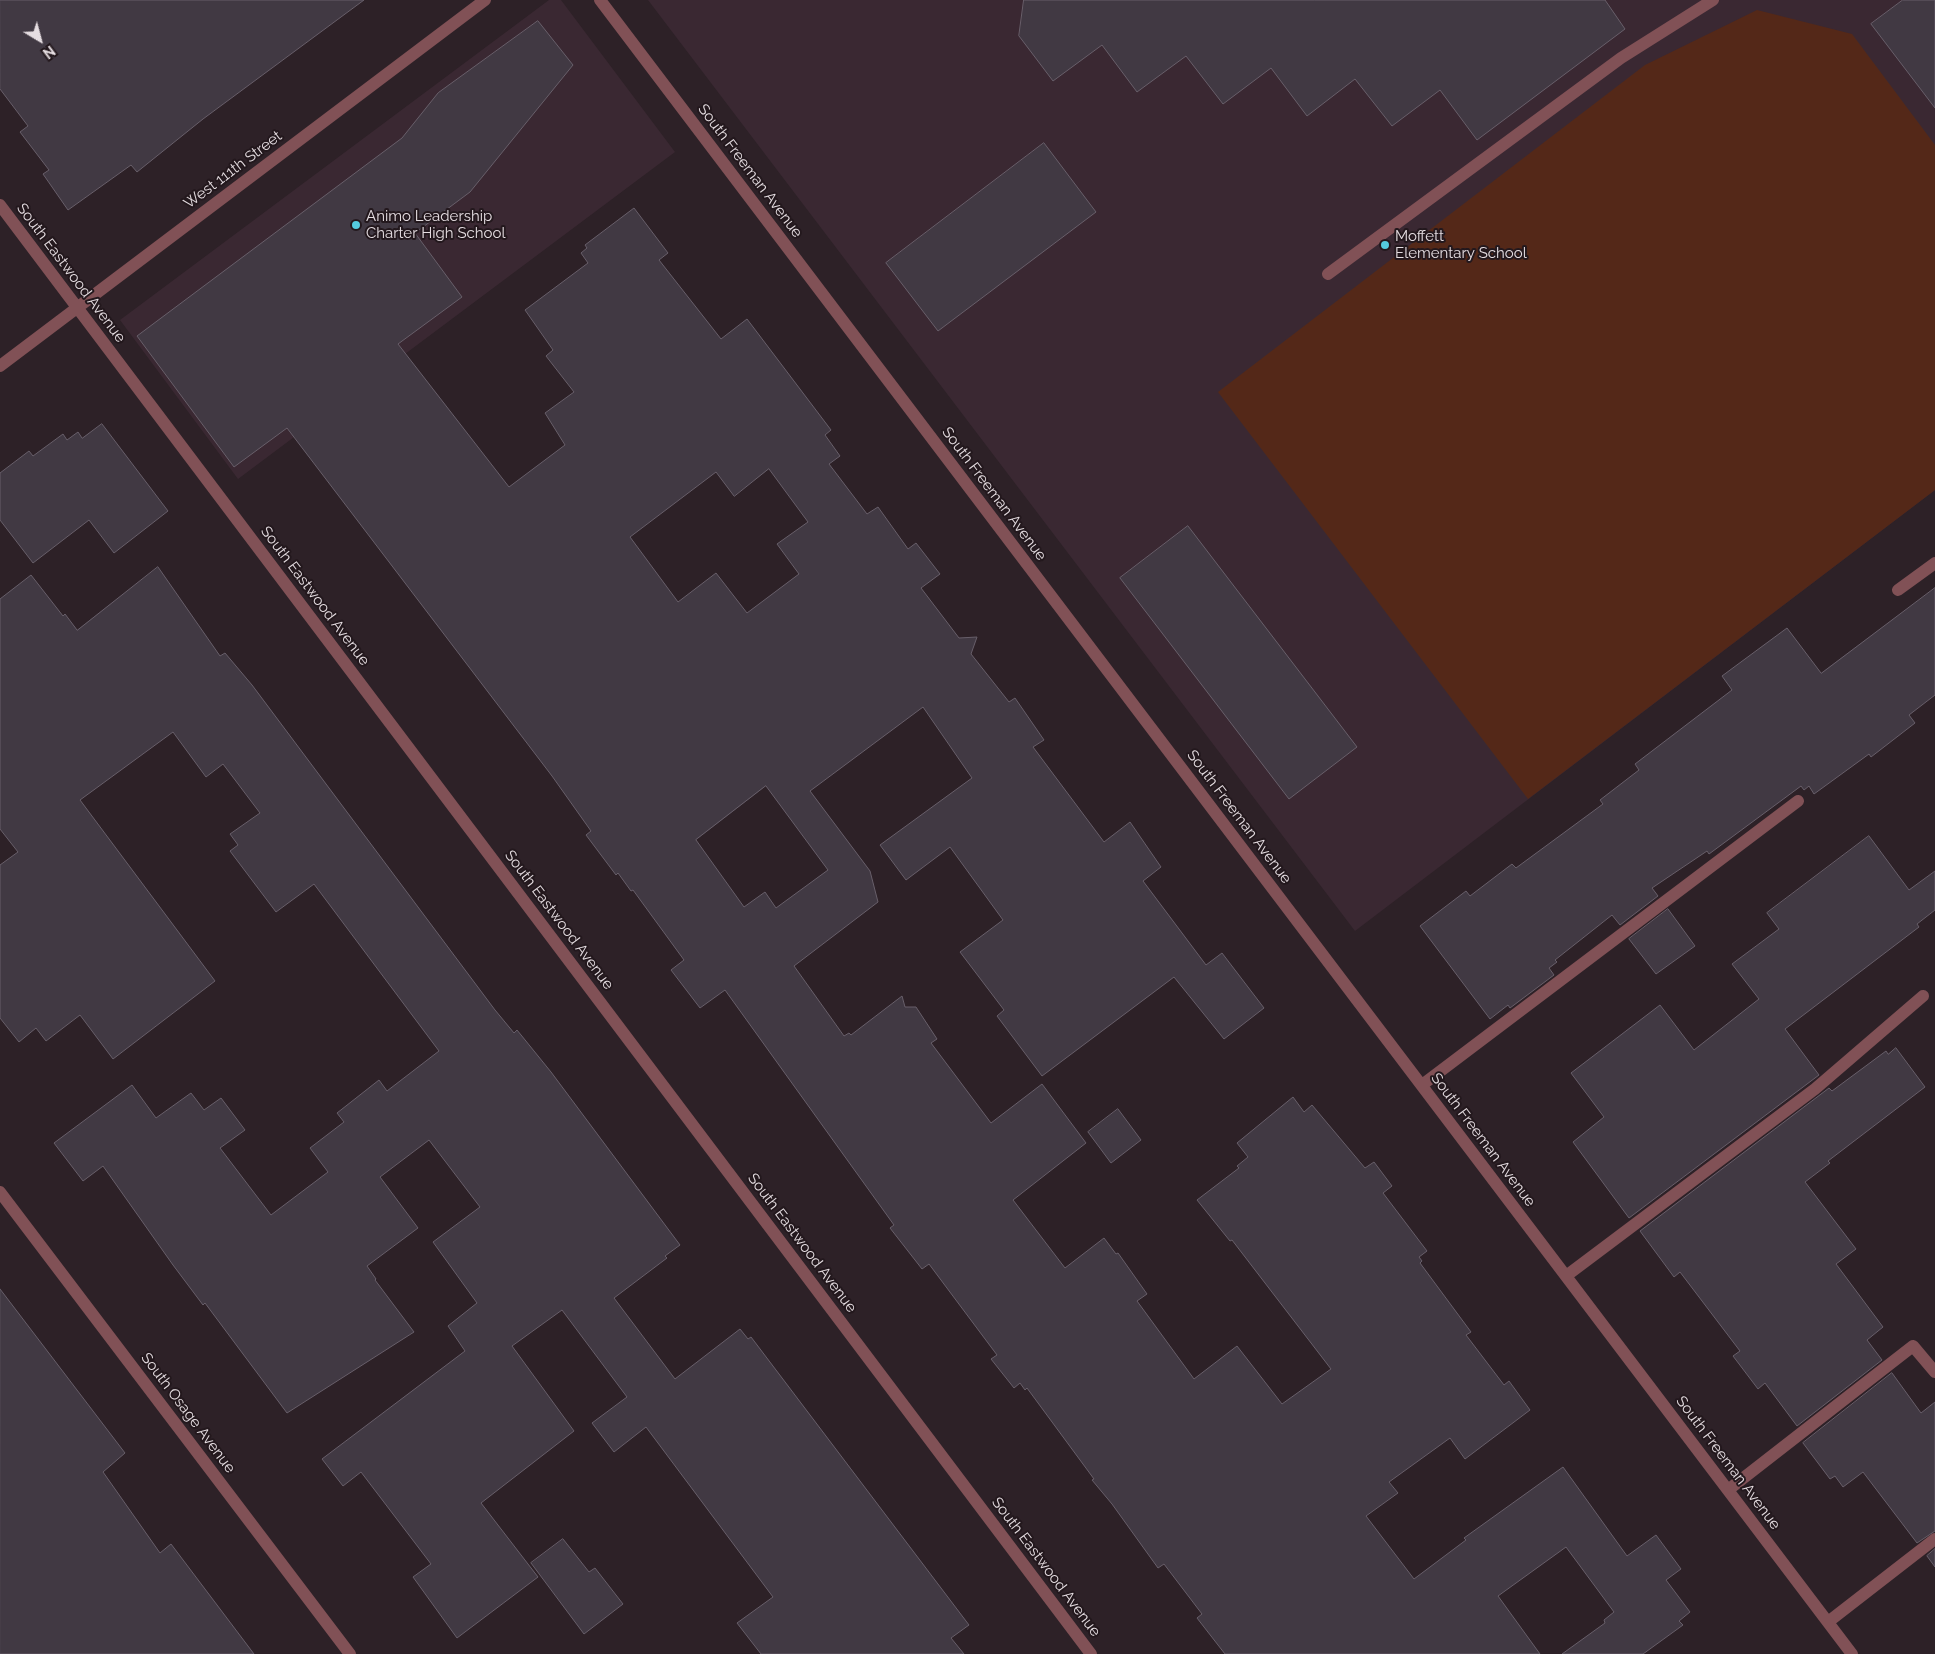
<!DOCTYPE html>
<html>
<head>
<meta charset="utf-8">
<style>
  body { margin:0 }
  #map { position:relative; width:1935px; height:1654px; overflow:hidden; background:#2d2127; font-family:Raleway,sans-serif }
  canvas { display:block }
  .north { position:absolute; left:15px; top:15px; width:50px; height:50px; -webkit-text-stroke:4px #23181d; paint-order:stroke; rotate:143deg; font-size:14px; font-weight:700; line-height:20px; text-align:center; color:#e5dde1 }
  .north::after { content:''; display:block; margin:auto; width:18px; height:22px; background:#e5dde1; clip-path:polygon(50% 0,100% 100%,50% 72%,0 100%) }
</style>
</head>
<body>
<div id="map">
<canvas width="1935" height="1654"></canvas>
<div class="north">N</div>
</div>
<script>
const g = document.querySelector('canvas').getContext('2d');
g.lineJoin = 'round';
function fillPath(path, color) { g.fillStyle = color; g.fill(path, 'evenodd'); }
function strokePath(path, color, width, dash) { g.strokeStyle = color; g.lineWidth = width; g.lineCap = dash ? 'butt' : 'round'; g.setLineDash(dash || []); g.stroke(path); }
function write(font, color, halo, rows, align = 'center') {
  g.font = font + ' Raleway,sans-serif'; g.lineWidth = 4; g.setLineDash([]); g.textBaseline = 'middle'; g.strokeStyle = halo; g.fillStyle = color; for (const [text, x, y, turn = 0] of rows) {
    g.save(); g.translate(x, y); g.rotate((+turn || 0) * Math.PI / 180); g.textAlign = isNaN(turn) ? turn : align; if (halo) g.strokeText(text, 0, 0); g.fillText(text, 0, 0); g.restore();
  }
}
const built = new Path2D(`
  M 549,0 L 561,0 L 675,152 L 238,479 L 120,320 Z
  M 648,0 L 1935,0 L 1935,490 L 1355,931 Z`);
const green = new Path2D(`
  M 1757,10 L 1852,34 L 1935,145 L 1935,490 L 1528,799 L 1218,392 L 1645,65 Z`);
const building = new Path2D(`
  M 0,0 L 364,0 L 203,119 L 137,172 L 131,165 L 68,210 L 43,174 L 49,170 L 20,132 L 28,126 L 0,89 Z
  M 1024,0 L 1605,0 L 1625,29 L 1477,140 L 1440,90 L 1392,126 L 1355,79 L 1307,116 L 1271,68 L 1223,104 L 1186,56 L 1137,92 L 1102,45 L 1053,81 L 1019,36 Z
  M 1903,0 L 1935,0 L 1935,108 L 1871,24 Z
  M 538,21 L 573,65 L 470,192 L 415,233 L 462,297 L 398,344 L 509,487 L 565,445 L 545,413 L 574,392 L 546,356 L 553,350 L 525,310 L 588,263 L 581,253 L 587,248 L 585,245 L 634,208 L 668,253 L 659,260 L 721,339 L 747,319 L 831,430 L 825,435 L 840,456 L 829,464 L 867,514 L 878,507 L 908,549 L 916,543 L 940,574 L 921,588 L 959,638 L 977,637 L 971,654 L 1009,702 L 1015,698 L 1044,740 L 1033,747 L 1104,842 L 1130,822 L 1161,867 L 1143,881 L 1206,965 L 1222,953 L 1264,1008 L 1224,1039 L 1174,977 L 1042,1076 L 997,1016 L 1004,1010 L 960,952 L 1003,920 L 950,847 L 906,880 L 880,845 L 972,778 L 923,707 L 810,791 L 870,871 L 878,902 L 794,966 L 844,1036 L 849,1033 L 851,1035 L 902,996 L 905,1007 L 916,1007 L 937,1039 L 931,1043 L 991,1123 L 1042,1084 L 1086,1143 L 1013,1200 L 1065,1268 L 1104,1238 L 1116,1254 L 1118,1253 L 1147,1294 L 1137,1301 L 1194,1379 L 1237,1346 L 1282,1404 L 1331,1369 L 1232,1240 L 1230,1241 L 1197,1200 L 1239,1168 L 1237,1166 L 1248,1157 L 1237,1143 L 1293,1097 L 1304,1112 L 1312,1105 L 1365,1168 L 1374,1162 L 1392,1186 L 1383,1193 L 1427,1251 L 1419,1257 L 1422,1261 L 1420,1263 L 1471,1332 L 1466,1335 L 1504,1385 L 1509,1381 L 1530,1410 L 1465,1459 L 1450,1438 L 1389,1482 L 1398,1493 L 1366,1516 L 1414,1579 L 1466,1540 L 1464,1538 L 1563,1467 L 1627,1556 L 1656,1535 L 1681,1569 L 1666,1580 L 1690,1612 L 1679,1621 L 1683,1625 L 1643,1654 L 1562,1654 L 1605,1623 L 1604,1620 L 1614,1612 L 1566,1547 L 1498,1596 L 1540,1654 L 1225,1654 L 1197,1618 L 1202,1614 L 1164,1564 L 1158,1568 L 1112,1504 L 1092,1480 L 1094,1479 L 1027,1388 L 1025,1390 L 1020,1383 L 1014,1388 L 991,1359 L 997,1355 L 929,1264 L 922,1269 L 890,1228 L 894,1225 L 725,990 L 700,1008 L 671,970 L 684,960 L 633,890 L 631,891 L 618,873 L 616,875 L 586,835 L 591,831 L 552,776 L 287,428 L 234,467 L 137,336 L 402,138 L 438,93 ZM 769,469 L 808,522 L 777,544 L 799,574 L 747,613 L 716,573 L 678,602 L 630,537 L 716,472 L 734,496 ZM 766,786 L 828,870 L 776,908 L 765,892 L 744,907 L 696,840 Z
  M 1044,143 L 1096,212 L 938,331 L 886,263 Z
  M 102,424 L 168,511 L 114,553 L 89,520 L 33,563 L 0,520 L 0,473 L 29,451 L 33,456 L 63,434 L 67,440 L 78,432 L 82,438 Z
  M 1188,526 L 1357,747 L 1289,799 L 1120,578 Z
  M 158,567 L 220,656 L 225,653 L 252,685 L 495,1010 L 514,1033 L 517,1030 L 551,1072 L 680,1245 L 665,1256 L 667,1258 L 614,1298 L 675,1379 L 740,1329 L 748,1339 L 751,1337 L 969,1625 L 951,1638 L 964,1654 L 761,1654 L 737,1623 L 773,1597 L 646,1427 L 614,1452 L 592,1423 L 627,1397 L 562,1310 L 512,1346 L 574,1431 L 481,1503 L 538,1577 L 457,1638 L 413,1577 L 431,1564 L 361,1472 L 343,1486 L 322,1459 L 465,1351 L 448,1326 L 477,1303 L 433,1242 L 480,1207 L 429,1140 L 380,1177 L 418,1228 L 367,1266 L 376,1279 L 375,1280 L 414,1332 L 287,1413 L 205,1303 L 203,1305 L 173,1265 L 103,1166 L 83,1181 L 54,1143 L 132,1085 L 156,1118 L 191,1093 L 204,1110 L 221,1098 L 245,1130 L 220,1148 L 271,1215 L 328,1172 L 310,1148 L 344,1122 L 337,1113 L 379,1080 L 387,1091 L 439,1051 L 314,884 L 276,912 L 230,851 L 238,845 L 230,834 L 260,813 L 223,764 L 206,777 L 173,732 L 80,800 L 215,981 L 113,1059 L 80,1015 L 46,1041 L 36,1028 L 19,1042 L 0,1018 L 0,865 L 18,852 L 0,829 L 0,599 L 31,575 L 63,616 L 65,614 L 77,630 Z
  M 1935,588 L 1935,695 L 1909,715 L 1915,723 L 1871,757 L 1869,754 L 1814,794 L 1809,786 L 1804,790 L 1801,786 L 1709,854 L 1707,851 L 1652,888 L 1658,896 L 1620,925 L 1612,915 L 1555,960 L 1557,962 L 1549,968 L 1554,975 L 1510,1008 L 1508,1005 L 1490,1019 L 1420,926 L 1466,891 L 1470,896 L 1512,864 L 1516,868 L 1603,804 L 1600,800 L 1639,770 L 1635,764 L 1732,690 L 1722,676 L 1787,628 L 1821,673 Z
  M 1869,836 L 1909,890 L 1935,871 L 1935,910 L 1917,924 L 1919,927 L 1785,1029 L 1819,1075 L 1629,1218 L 1573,1142 L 1604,1117 L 1571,1073 L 1660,1005 L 1694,1050 L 1759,999 L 1732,964 L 1779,929 L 1767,913 Z
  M 1668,909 L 1695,946 L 1656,974 L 1629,939 Z
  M 1896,1048 L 1925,1087 L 1828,1161 L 1830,1163 L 1805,1182 L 1856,1249 L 1836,1264 L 1883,1327 L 1867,1340 L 1882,1360 L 1797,1426 L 1765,1383 L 1758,1389 L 1733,1356 L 1740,1351 L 1680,1272 L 1674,1277 L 1640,1231 L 1829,1088 L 1832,1091 L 1886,1051 L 1888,1054 Z
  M 1118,1109 L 1141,1140 L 1111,1163 L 1088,1132 Z
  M 0,1289 L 125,1453 L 103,1472 L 160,1553 L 171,1544 L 254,1654 L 0,1654 Z
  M 1892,1373 L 1921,1413 L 1935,1402 L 1935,1531 L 1917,1543 L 1863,1472 L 1843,1487 L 1835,1476 L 1830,1479 L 1803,1443 Z
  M 563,1539 L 589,1572 L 595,1568 L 623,1604 L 584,1634 L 531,1563 Z
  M 1935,1549 L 1935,1567 L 1927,1556 Z`);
const minor = new Path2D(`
  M 600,0 L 1852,1654
  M 0,205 L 1091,1654
  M 1328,274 L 1621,58 L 1713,0
  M 0,366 L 485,0
  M 1898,590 L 1935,563
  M 1422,1085 L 1798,801
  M 0,1192 L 350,1654
  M 1566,1276 L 1815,1089 L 1923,996
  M 1728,1490 L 1913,1346 L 1935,1372
  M 1828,1622 L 1935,1539`);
const markers = [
  [356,225,5,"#54cade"],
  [1385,245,5,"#54cade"]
];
const streetNames = [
  ["West 111th Street",233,170,-37],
  ["South Freeman Avenue",750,171,53],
  ["South Eastwood Avenue",71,273,53],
  ["South Freeman Avenue",994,494,53],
  ["South Eastwood Avenue",315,596,53],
  ["South Freeman Avenue",1239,817,53],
  ["South Eastwood Avenue",559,920,53],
  ["South Freeman Avenue",1483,1140,53],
  ["South Eastwood Avenue",802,1243,53],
  ["South Osage Avenue",188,1413,53],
  ["South Freeman Avenue",1728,1463,53],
  ["South Eastwood Avenue",1046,1567,53]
];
const poiNames = [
  ["Animo Leadership",366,216],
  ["Charter High School",366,233],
  ["Moffett",1395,236],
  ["Elementary School",1395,253]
];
fillPath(built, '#3a2832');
fillPath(green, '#542818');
fillPath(building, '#413943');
strokePath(building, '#685f6a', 1);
strokePath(minor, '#815156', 12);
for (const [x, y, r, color] of markers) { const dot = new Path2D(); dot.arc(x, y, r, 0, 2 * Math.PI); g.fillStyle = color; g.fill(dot); strokePath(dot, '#23181d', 2); }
write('15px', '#e5dde1', '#23181d', streetNames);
write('15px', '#e5dde1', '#23181d', poiNames, 'left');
</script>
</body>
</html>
